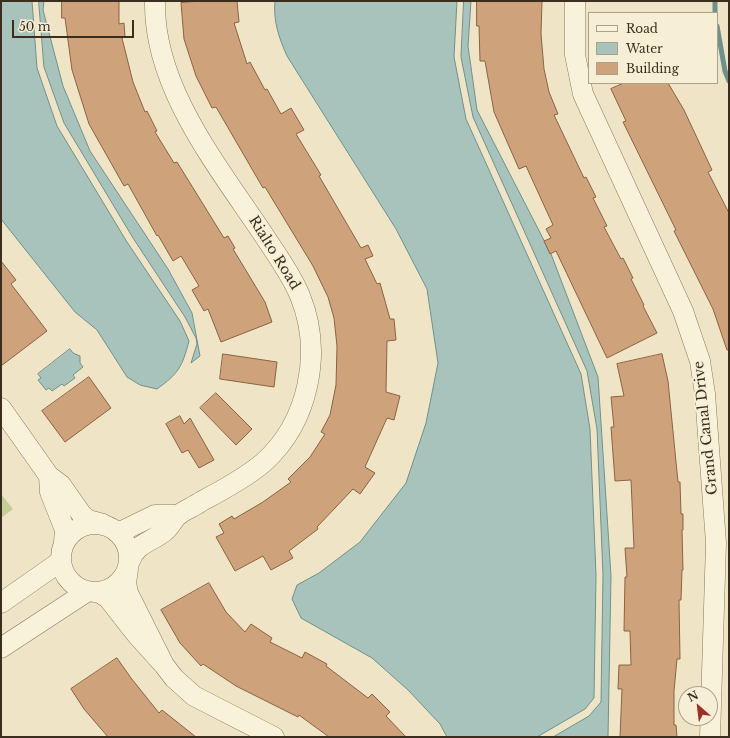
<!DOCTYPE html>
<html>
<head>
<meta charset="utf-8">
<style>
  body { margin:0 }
  #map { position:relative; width:730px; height:738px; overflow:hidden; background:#efe5c6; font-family:"Libre Baskerville",serif }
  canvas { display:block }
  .frame { position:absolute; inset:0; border:2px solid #3b2e1f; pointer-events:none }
  .legend { position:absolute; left:588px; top:12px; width:130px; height:72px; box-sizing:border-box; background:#f6efd6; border:1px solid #aba28d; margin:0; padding:5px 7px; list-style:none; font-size:12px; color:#3b2e1f }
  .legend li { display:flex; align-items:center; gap:8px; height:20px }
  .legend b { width:20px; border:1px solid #aba28d }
  .north { position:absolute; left:678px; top:686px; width:40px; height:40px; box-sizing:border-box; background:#f6efd6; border:1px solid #aba28d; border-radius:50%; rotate:332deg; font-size:11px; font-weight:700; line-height:16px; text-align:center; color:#3b2e1f }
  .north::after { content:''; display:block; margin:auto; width:14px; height:18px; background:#9b302a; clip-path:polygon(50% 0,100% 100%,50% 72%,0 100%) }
  .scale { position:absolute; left:12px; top:20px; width:122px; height:18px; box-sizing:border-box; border:2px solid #3b2e1f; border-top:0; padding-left:5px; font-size:12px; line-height:14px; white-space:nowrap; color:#3b2e1f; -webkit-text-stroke:3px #f6efd6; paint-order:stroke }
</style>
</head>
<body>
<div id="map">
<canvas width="730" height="738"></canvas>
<div class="frame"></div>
<ul class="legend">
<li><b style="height:5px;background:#f9f2da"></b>Road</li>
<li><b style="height:11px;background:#a7c3bc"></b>Water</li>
<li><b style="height:11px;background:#cea37c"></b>Building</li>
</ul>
<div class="north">N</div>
<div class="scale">50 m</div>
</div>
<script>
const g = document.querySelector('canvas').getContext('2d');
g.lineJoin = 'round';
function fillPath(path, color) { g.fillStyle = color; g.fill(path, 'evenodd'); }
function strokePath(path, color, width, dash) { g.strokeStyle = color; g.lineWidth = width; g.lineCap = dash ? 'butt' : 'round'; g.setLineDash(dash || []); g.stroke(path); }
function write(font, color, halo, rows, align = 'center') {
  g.font = font + ' "Libre Baskerville",serif'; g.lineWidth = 4; g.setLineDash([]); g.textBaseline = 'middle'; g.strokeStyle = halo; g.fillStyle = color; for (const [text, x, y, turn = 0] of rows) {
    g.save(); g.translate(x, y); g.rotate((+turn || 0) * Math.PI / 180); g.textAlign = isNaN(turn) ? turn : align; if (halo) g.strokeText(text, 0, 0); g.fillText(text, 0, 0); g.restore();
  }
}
const green = new Path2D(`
  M 1,494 L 13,509 L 1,518 Z`);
const water = new Path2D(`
  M 1,1 L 32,1 L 37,68 L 57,126 L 127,242 L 180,321 L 189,341 C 182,367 179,373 157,389 L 140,385 L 127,377 L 97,330 L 75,312 L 1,219 Z
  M 39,1 L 44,1 L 43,10 L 63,86 L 90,151 L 168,269 L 192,313 L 200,356 L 191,363 L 197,344 L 196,338 L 185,317 L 133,238 L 64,123 L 44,67 Z
  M 275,1 L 457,1 L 454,57 L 466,119 L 581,374 L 590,429 L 596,575 L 594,698 L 585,709 L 537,737 L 447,737 L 440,724 L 408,690 L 372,658 L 301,618 L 292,599 L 297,585 L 319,573 L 360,542 L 406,483 L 426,423 L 438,363 L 427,289 L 396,229 L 287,56 C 279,38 273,21 275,1 Z
  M 464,1 L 471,1 L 468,46 L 477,110 L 551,254 L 598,377 L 611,576 L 608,737 L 553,737 L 589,716 L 601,702 L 603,575 L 597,429 L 587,371 L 473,117 L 461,57 Z
  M 70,349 L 73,353 L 80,356 L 80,363 L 83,367 L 73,375 L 75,378 L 64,386 L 62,384 L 52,391 L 49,388 L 46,390 L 38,380 L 41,378 L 38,374 Z`);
const stream = new Path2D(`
  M 715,1 L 715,13
  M 717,26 L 725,71 L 729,81`);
const building = new Path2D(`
  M 62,1 L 119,1 L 119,24 L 124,23 L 125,37 L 122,38 L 133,82 L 145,112 L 147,111 L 157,131 L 155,132 L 174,163 L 177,162 L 224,238 L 228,236 L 235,248 L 233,249 L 265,302 L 272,322 L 221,342 L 208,309 L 204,311 L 192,290 L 199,286 L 181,256 L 173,261 L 158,235 L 157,236 L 128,184 L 124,186 L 89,124 L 72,70 L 65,18 L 62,18 Z
  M 201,1 L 237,1 L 239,22 L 234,23 L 247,64 L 250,62 L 265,90 L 267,89 L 281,114 L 291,108 L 304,130 L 296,134 L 321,175 L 319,176 L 361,248 L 368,245 L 373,256 L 365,259 L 377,284 L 380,283 L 390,319 L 394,319 L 396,340 L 387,341 L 386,392 L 400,396 L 394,420 L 387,418 L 365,467 L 375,473 L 360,494 L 353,489 L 317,527 L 318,529 L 289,551 L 293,558 L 271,570 L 263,556 L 235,571 L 216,537 L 224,533 L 219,524 L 232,516 L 234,519 L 263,502 L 291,482 L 288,479 L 310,457 L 325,434 L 321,432 L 330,415 L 336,385 L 337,346 L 334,318 L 328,297 L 313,266 L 265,187 L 263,188 L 216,107 L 212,108 L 196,76 L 184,39 L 181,3 Z
  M 477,1 L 542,1 L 541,34 L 544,69 L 549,92 L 558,114 L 554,115 L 584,178 L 586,177 L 596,197 L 593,198 L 607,226 L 604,227 L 621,259 L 623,258 L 633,278 L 631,279 L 644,305 L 643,306 L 657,333 L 607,358 L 556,251 L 550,254 L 544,241 L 551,238 L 546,229 L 553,225 L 526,166 L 519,169 L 494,112 L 485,61 L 480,61 L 479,26 L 477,26 Z
  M 624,83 L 668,83 L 684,110 L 712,170 L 708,172 L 729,213 L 729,350 L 727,350 L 713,309 L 674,231 L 676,230 L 623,122 L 626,121 L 611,89 Z
  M 1,261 L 16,280 L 11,284 L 47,331 L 1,366 Z
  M 223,354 L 277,362 L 274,387 L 220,379 Z
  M 662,354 L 668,381 L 678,482 L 680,482 L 681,514 L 683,514 L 683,530 L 682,530 L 683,570 L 682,570 L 681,600 L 679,600 L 680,659 L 677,659 L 674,691 L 674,725 L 676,725 L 677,737 L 620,737 L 622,689 L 618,689 L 619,665 L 631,665 L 630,631 L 624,631 L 625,577 L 627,577 L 625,548 L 634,548 L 631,480 L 615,481 L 611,427 L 614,427 L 611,397 L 624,396 L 617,364 Z
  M 89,377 L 111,408 L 65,442 L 42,411 Z
  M 216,393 L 252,429 L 236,445 L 200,408 Z
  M 180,416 L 184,424 L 190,418 L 214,460 L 199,468 L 188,450 L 182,453 L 166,424 Z
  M 209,583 L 226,612 L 245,632 L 251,624 L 272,638 L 270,642 L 302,658 L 305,652 L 327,664 L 326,666 L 368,698 L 372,694 L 390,712 L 386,716 L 406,737 L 329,737 L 299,715 L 298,717 L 236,686 L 203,664 L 201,666 L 180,643 L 161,610 Z
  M 117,658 L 131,678 L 159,713 L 162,710 L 196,737 L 108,737 L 84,709 L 71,689 Z`);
const minor = new Path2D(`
  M 575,1 L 575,55 L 583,94 L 683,311 L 700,361 L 705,394 L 716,543 L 710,737
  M 1,408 L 49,476 L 61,485 L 82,515 L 88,520 L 103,524
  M 49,476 L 50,492 L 65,530 L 64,542
  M61 558a34 34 0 1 1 68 0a34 34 0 1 1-68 0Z
  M 118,533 L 155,515 L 179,515
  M 130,561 C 136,543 152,542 165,531 C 170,527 173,520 178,515 C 185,510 195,506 202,501 C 223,490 245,478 263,463 C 309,422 323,352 300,296 C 292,276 279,258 267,240 C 221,170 153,89 155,1
  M 94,592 L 100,593 L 108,598 L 137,635 L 164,665 L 128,593 L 126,583 L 128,569
  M 1,603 L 61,561
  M 1,648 L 88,591
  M 164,665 L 174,678 L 194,696 L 274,737`);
const streetNames = [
  ["Rialto Road",274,253,58],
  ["Grand Canal Drive",706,428,-96]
];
fillPath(green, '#c4ce99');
fillPath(water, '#a7c3bc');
strokePath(water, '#6e918b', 1);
strokePath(stream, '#6e918b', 5);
fillPath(building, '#cea37c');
strokePath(building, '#8a6241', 1);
strokePath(minor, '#8b785b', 21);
strokePath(minor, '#f9f2da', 20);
write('14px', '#3b2e1f', '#f6efd6', streetNames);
</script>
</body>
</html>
